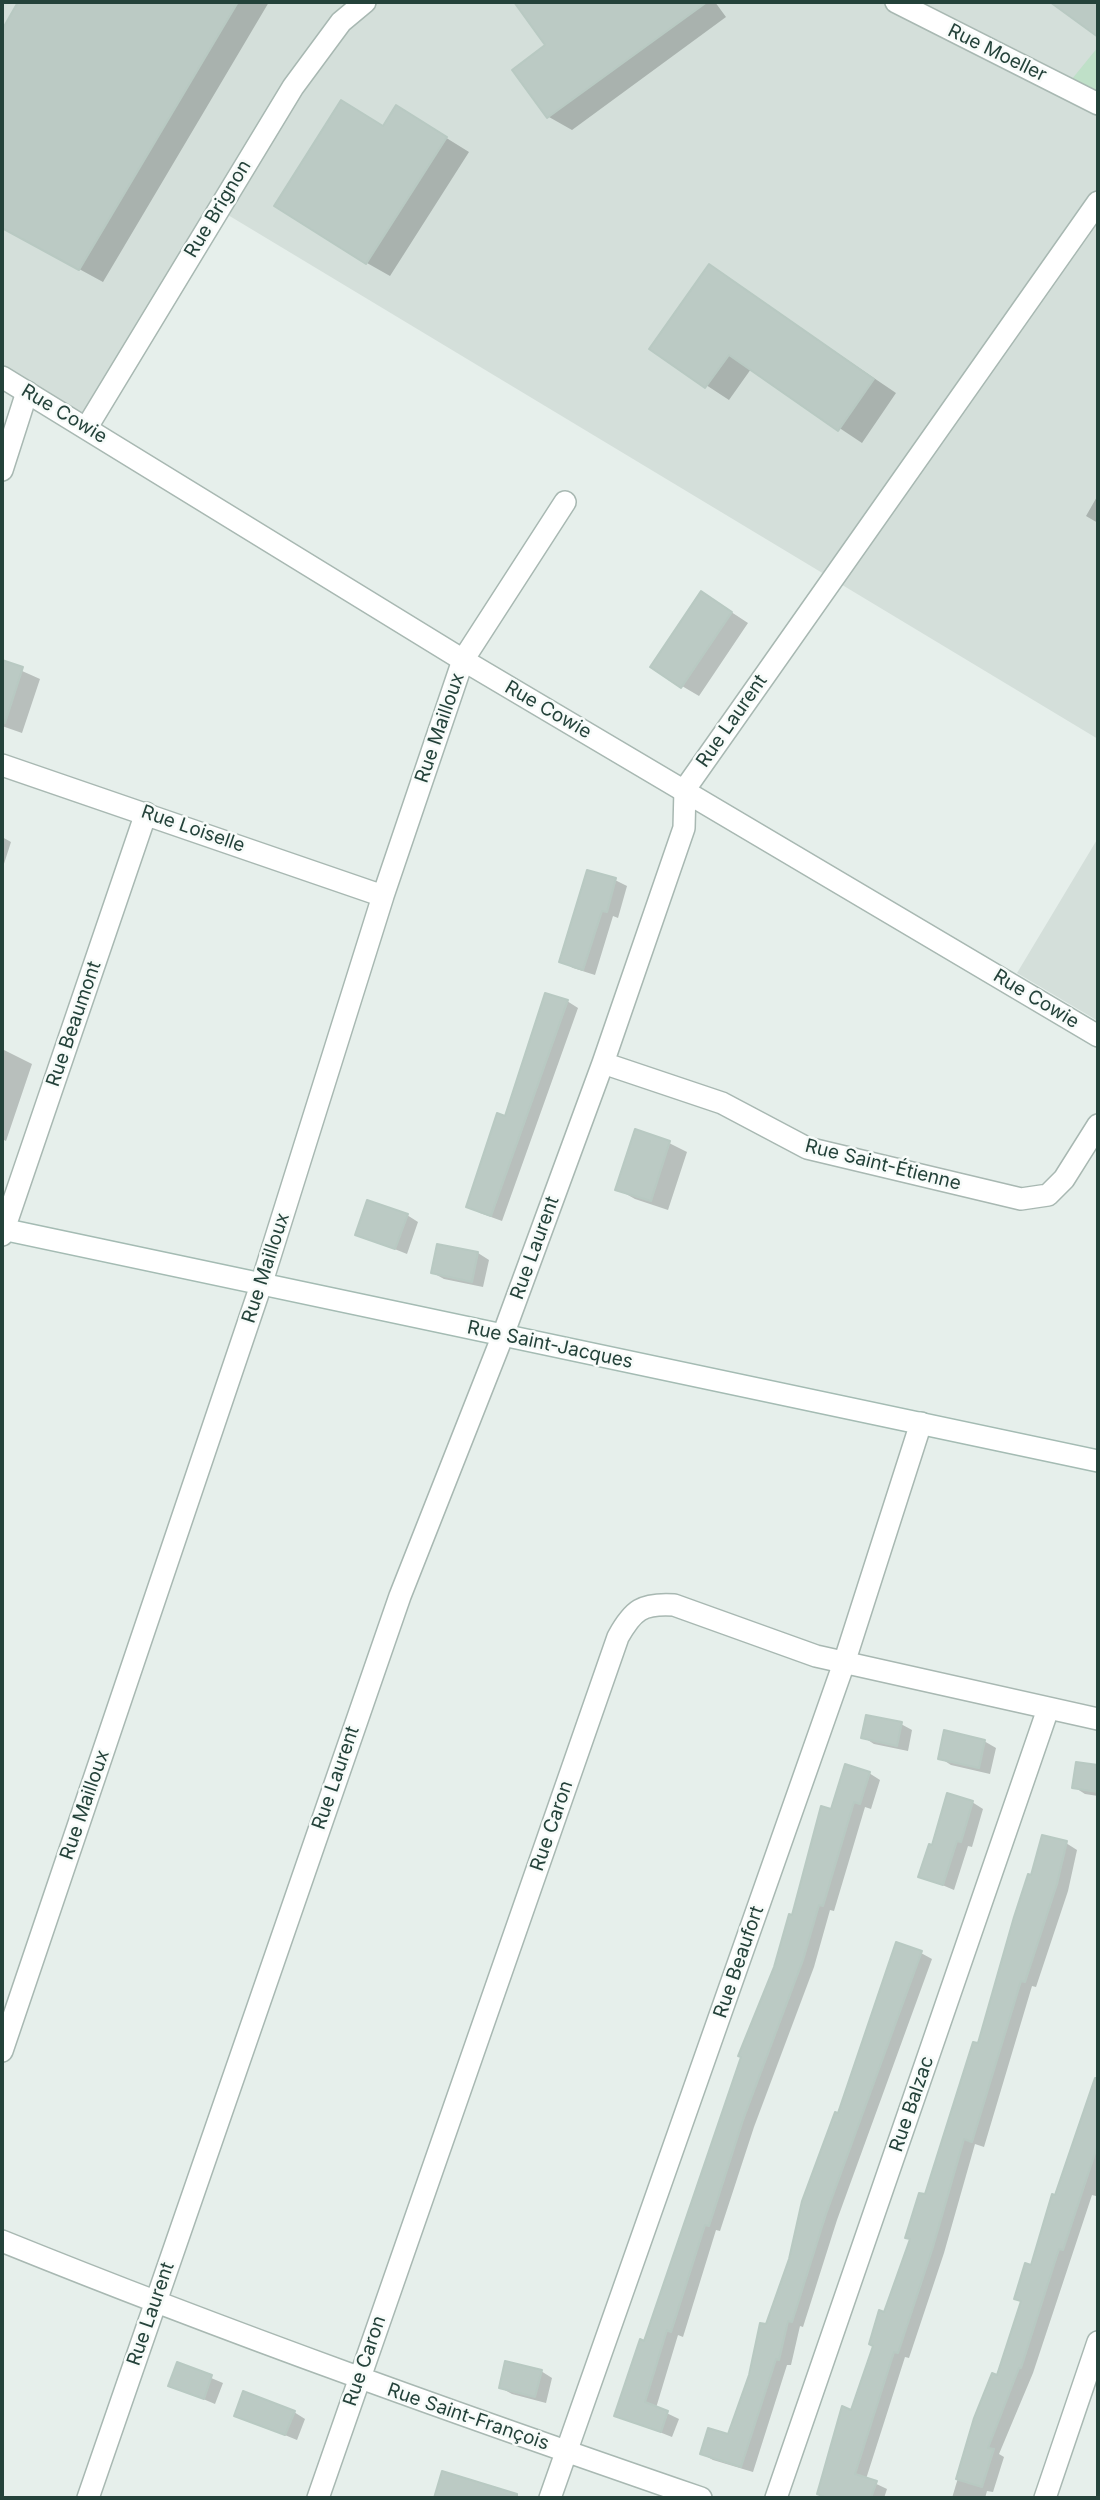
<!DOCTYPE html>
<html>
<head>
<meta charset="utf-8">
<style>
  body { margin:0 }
  #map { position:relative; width:1100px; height:2500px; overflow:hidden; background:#e6efeb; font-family:Inter,sans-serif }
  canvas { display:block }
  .frame { position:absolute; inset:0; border:4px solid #24423a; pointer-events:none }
</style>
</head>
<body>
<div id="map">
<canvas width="1100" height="2500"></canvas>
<div class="frame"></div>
</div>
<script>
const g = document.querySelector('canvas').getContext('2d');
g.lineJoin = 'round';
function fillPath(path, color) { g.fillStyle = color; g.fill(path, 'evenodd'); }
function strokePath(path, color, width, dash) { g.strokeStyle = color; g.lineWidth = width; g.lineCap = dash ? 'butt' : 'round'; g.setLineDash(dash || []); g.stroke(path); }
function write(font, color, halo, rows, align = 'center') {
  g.font = font + ' Inter,sans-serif'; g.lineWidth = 5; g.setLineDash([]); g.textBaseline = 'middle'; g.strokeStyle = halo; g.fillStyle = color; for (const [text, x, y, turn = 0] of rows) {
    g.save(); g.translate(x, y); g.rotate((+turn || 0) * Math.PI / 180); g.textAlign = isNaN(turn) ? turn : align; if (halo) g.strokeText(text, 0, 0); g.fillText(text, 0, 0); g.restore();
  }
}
const built = new Path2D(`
  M 2,2 L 1098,2 L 1098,739 L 218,209 L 87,427 L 2,377 Z
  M 1098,838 L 1098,1021 L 1017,973 Z`);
const green = new Path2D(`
  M 1098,47 L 1098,94 L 1072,79 Z`);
const shadow = new Path2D(`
  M 21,2 L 269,2 L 103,282 L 2,227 L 2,33 Z
  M 516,2 L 715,2 L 726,17 L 572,130 L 549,117 L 514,70 L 548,45 Z
  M 419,121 L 469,152 L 390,276 L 367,263 L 384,127 Z
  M 709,266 L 896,393 L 862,443 L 751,369 L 729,400 L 651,349 Z
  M 1098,495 L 1098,523 L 1086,516 Z
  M 719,604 L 748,623 L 699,696 L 682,686 Z
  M 2,662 L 40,679 L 22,733 L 2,726 Z
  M 2,837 L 11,842 L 2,870 Z
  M 615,880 L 627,886 L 618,918 L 613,916 L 595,975 L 573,968 L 562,962 Z
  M 567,1001 L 578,1008 L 502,1221 L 480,1213 L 469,1207 L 506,1118 Z
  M 2,1049 L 32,1064 L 6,1141 L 2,1139 Z
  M 669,1143 L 687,1152 L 668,1210 L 635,1199 L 617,1189 Z
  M 407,1215 L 418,1222 L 407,1254 L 357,1234 Z
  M 478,1253 L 489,1260 L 483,1287 L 444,1279 L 433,1273 Z
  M 901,1724 L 912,1730 L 908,1751 L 874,1744 L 863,1737 Z
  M 984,1741 L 996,1748 L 990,1774 L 951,1765 L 940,1758 Z
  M 1077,1764 L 1098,1767 L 1098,1796 L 1085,1794 L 1074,1787 Z
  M 869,1773 L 880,1780 L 871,1809 L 865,1807 L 834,1911 L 830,1910 L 814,1967 L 754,2127 L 720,2231 L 716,2230 L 683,2337 L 678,2335 L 656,2408 L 679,2419 L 672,2437 L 616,2415 L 645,2343 L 832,1811 Z
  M 972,1802 L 983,1809 L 972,1847 L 968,1846 L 954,1890 L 921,1876 L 934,1847 Z
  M 1066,1843 L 1077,1850 L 1068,1891 L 1036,1987 L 1032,1986 L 984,2147 L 975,2144 L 944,2253 L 909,2358 L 905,2357 L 866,2479 L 887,2489 L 884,2498 L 827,2498 L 819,2494 L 853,2412 L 979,2045 L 1032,1878 Z
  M 921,1953 L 932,1959 L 837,2220 L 803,2327 L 800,2326 L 791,2365 L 787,2365 L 753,2472 L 713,2460 L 702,2454 L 729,2436 L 839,2116 Z
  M 1098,2074 L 1096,2196 L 1092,2195 L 1033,2373 L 999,2454 L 1004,2457 L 993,2492 L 987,2491 L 985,2498 L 952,2498 L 976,2418 L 998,2377 Z
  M 178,2364 L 223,2383 L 215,2404 L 170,2385 Z
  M 541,2371 L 552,2378 L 546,2403 L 512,2394 L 501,2388 Z
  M 294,2412 L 305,2419 L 297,2440 L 236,2415 Z`);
const building = new Path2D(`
  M 18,2 L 238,2 L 79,270 L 2,228 L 2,30 Z
  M 514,2 L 707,2 L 547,118 L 512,70 L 545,45 Z
  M 1050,2 L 1098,2 L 1098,37 Z
  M 341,100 L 383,126 L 396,105 L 447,137 L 366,264 L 274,206 Z
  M 709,264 L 874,379 L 838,431 L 729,355 L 705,388 L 649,349 Z
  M 701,591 L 732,612 L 681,688 L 650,667 Z
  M 2,660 L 23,667 L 5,723 L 2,722 Z
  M 587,870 L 616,878 L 607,912 L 602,911 L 583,970 L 559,962 Z
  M 545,993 L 568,1000 L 491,1216 L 466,1207 L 497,1113 L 505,1116 Z
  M 635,1129 L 670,1141 L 651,1201 L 615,1190 Z
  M 367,1200 L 408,1214 L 395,1249 L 355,1235 Z
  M 437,1244 L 478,1252 L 472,1282 L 431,1273 Z
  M 866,1715 L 902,1722 L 897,1746 L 861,1738 Z
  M 944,1730 L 985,1740 L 979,1768 L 938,1759 Z
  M 1076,1762 L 1098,1765 L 1098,1792 L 1072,1788 Z
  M 845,1764 L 870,1772 L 860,1804 L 854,1802 L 823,1906 L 819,1905 L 803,1960 L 743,2120 L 709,2226 L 705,2225 L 671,2332 L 667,2330 L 645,2402 L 668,2411 L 661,2432 L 614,2416 L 640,2339 L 644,2341 L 741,2057 L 738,2056 L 774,1967 L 789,1914 L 792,1915 L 821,1806 L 831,1809 Z
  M 947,1793 L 973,1801 L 961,1842 L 957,1841 L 943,1885 L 918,1877 L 929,1844 L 932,1845 Z
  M 1042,1835 L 1067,1841 L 1057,1884 L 1025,1982 L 1021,1981 L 972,2142 L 964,2139 L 933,2247 L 898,2353 L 894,2352 L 855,2474 L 877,2481 L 871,2498 L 828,2498 L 817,2494 L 842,2406 L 851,2410 L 873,2346 L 869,2344 L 879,2310 L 884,2312 L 910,2239 L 905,2238 L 919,2193 L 925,2194 L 973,2042 L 978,2043 L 1014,1917 L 1028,1874 L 1031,1875 Z
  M 896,1942 L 922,1951 L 826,2214 L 792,2322 L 788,2321 L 779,2360 L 776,2359 L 741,2467 L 700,2454 L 708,2428 L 728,2434 L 749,2375 L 760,2323 L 766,2324 L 789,2259 L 802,2201 L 835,2112 L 838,2113 Z
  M 1095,2078 L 1098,2078 L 1098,2144 L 1063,2250 L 1059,2249 L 1021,2368 L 1019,2368 L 988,2448 L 994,2449 L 982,2487 L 956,2479 L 974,2418 L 992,2373 L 997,2375 L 1021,2301 L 1014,2299 L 1025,2263 L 1031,2265 L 1052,2194 L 1055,2195 Z
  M 505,2361 L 542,2370 L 535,2397 L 499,2388 Z
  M 177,2362 L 212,2375 L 204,2399 L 168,2386 Z
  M 243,2391 L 295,2411 L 285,2435 L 234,2416 Z
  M 442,2471 L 517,2494 L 517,2498 L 434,2498 Z`);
const minor = new Path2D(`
  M 896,2 L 1098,104
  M 87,427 L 293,87 L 341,22 L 365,2
  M 2,470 L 27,392
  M 2,765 L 383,896
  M 603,1063 L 722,1103 L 807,1148 L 1021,1199 L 1048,1195 L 1064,1179 L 1098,1125
  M 2,1235 L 146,813
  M 2,2051 L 261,1285 L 383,896 L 463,660 L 565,502
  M 2,2241 C 232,2334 466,2417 701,2498
  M 88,2498 L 400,1596 L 503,1335 L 603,1063 L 684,828 L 685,789 L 1098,202
  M 318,2498 L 618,1637 C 633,1610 642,1603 674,1605 L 816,1656 L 1098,1719
  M 550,2498 L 844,1663 L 921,1423
  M 776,2498 L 1048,1709`);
const tertiary = new Path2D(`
  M 2,377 L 463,660 L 1098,1036
  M 1045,2498 L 1098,2342`);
const secondary = new Path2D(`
  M 2,1229 L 1098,1461`);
const streetNames = [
  ["Rue Moeller",997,53,26],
  ["Rue Brignon",218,209,-59],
  ["Rue Cowie",64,414,31],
  ["Rue Cowie",548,710,30],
  ["Rue Laurent",732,721,-55],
  ["Rue Mailloux",440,728,-71],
  ["Rue Loiselle",193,829,19],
  ["Rue Cowie",1036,999,31],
  ["Rue Beaumont",74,1024,-71],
  ["Rue Saint-Étienne",883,1165,14],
  ["Rue Laurent",535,1248,-70],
  ["Rue Mailloux",266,1268,-72],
  ["Rue Saint-Jacques",550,1345,12],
  ["Rue Laurent",336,1778,-71],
  ["Rue Mailloux",85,1805,-71],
  ["Rue Caron",552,1826,-71],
  ["Rue Beaufort",739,1962,-71],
  ["Rue Balzac",912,2104,-71],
  ["Rue Laurent",151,2314,-71],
  ["Rue Caron",365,2361,-71],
  ["Rue Saint-François",468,2417,19]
];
fillPath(built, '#d4dfda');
fillPath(green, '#bfe0c8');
fillPath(shadow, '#0003');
fillPath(building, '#bbcac4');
strokePath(building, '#b8c9c2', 2);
strokePath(minor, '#a8b8b2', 24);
strokePath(tertiary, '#a8b8b2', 24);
strokePath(secondary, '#a4bbb3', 24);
strokePath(minor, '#fff', 21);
strokePath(tertiary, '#fff', 21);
strokePath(secondary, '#fff', 21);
write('19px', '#24423a', '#f7fbf9', streetNames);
</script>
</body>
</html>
